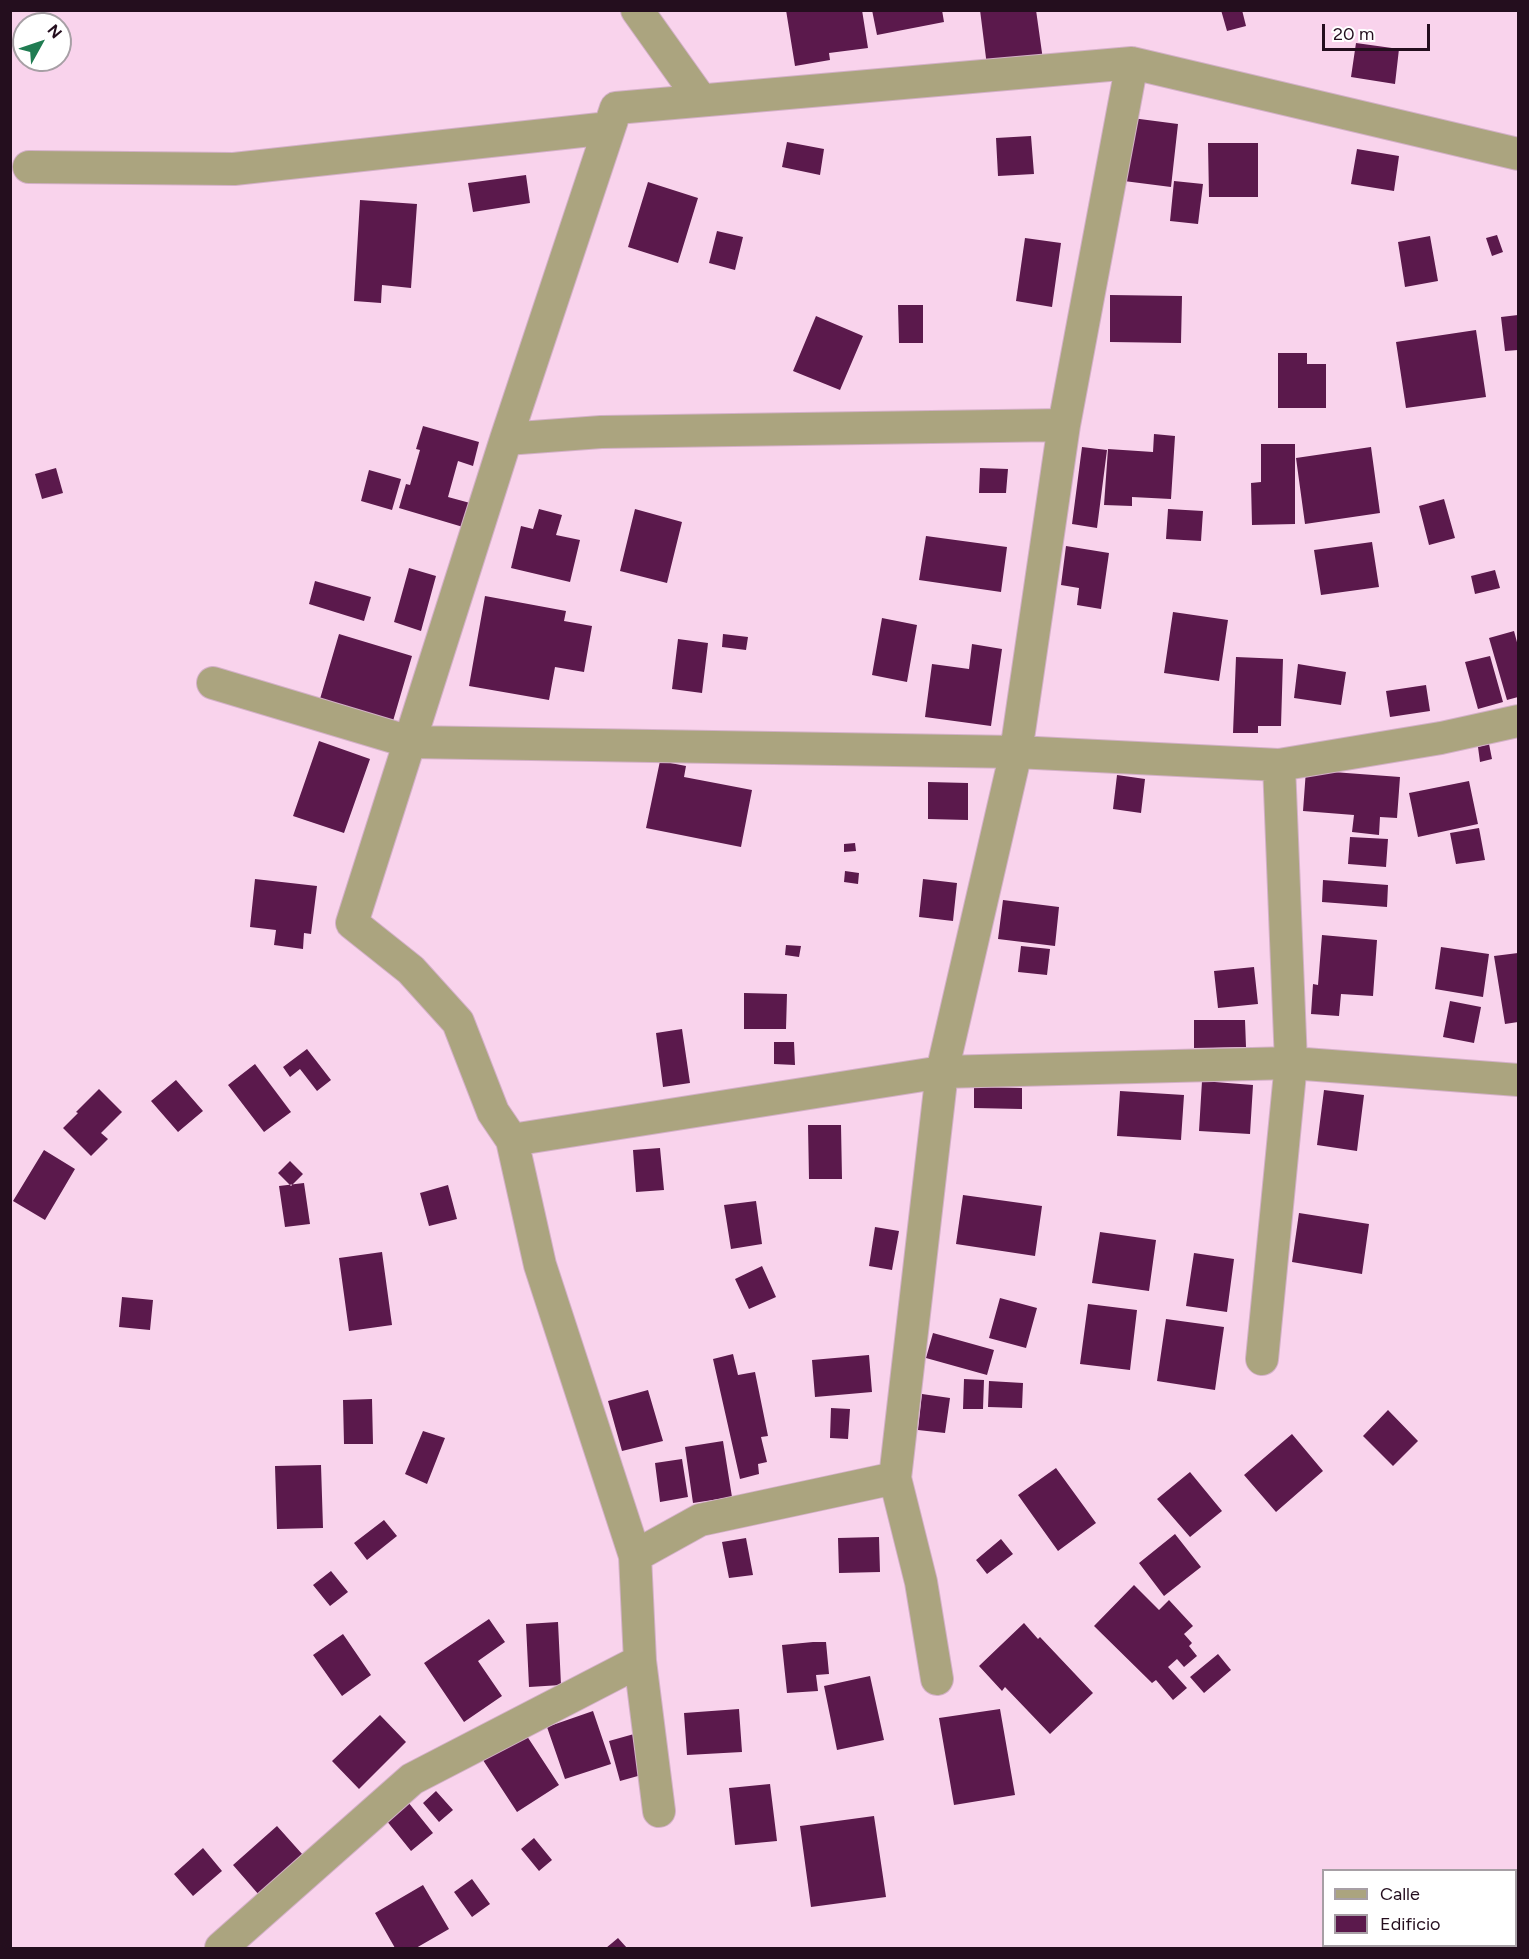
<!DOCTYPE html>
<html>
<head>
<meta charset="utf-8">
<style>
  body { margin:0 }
  #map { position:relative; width:1529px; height:1959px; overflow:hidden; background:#f9d3ec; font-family:Figtree,sans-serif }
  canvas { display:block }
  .frame { position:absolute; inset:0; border:12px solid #240e1e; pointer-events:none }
  .legend { position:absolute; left:1322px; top:1869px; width:195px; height:78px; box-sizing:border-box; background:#fff; border:2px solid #a79fa5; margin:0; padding:8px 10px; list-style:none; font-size:18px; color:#240e1e }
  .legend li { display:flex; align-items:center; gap:12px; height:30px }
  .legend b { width:30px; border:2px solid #a79fa5 }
  .north { position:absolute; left:12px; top:12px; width:60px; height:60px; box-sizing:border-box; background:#fff; border:2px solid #a79fa5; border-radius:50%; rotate:50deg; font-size:16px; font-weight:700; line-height:24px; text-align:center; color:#240e1e }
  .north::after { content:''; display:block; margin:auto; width:21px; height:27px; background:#207c52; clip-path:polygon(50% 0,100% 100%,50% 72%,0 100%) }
  .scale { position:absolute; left:1322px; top:24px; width:108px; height:27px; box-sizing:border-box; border:3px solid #240e1e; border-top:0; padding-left:8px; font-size:18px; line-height:21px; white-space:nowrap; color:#240e1e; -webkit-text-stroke:4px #fff; paint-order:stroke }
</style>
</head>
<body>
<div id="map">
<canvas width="1529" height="1959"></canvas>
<div class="frame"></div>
<ul class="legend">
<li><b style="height:8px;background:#aba47f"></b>Calle</li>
<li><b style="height:16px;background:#5b194c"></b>Edificio</li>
</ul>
<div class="north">N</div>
<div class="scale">20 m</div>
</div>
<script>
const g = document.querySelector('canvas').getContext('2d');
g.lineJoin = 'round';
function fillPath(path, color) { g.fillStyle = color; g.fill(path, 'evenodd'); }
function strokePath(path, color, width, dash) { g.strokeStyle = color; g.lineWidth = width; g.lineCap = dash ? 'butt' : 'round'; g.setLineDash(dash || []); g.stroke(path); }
const building = new Path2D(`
  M 786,10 L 862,10 L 868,48 L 829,53 L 830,60 L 795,66 Z
  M 872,10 L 942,10 L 944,22 L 877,35 Z
  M 980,10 L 1036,10 L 1043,60 L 987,66 Z
  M 1221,10 L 1242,10 L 1246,26 L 1227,31 Z
  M 1356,43 L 1399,49 L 1395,84 L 1351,77 Z
  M 1132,118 L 1178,124 L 1171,187 L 1124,181 Z
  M 1031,136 L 1034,174 L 998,176 L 996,138 Z
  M 787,142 L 824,149 L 820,175 L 782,167 Z
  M 1208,143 L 1258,143 L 1258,197 L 1209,197 Z
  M 1357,149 L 1399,156 L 1394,191 L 1351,184 Z
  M 526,175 L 530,203 L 473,212 L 468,183 Z
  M 1174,181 L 1203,184 L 1198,224 L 1170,221 Z
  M 648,182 L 698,198 L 678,263 L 628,247 Z
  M 360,200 L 417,204 L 411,288 L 382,285 L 381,303 L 354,301 Z
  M 717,231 L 743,237 L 735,270 L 709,263 Z
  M 1497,235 L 1503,252 L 1492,256 L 1486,238 Z
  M 1430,236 L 1438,281 L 1405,287 L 1398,242 Z
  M 1025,238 L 1061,243 L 1052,307 L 1016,301 Z
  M 1110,295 L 1182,296 L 1181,343 L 1110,342 Z
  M 898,305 L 923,305 L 923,343 L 899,343 Z
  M 1518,315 L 1518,350 L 1505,351 L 1501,317 Z
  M 816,316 L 863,336 L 840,390 L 793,371 Z
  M 1476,330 L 1486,397 L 1406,408 L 1396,342 Z
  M 1278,353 L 1307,353 L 1307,364 L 1326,364 L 1326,408 L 1278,408 Z
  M 423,426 L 479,442 L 473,466 L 458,461 L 448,497 L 470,503 L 463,527 L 399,508 L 406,484 L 410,485 L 420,450 L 416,449 Z
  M 1154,434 L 1175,436 L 1171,499 L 1132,497 L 1132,506 L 1104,505 L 1108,449 L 1153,452 Z
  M 1261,444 L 1295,444 L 1295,524 L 1252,525 L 1251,483 L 1261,482 Z
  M 1082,447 L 1107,450 L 1097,528 L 1072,524 Z
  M 1371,447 L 1380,513 L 1305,524 L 1296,458 Z
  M 56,468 L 63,493 L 42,499 L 35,474 Z
  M 980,468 L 1008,469 L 1006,493 L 979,493 Z
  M 369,470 L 401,479 L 392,510 L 361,501 Z
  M 1444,499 L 1455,538 L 1429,545 L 1419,506 Z
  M 539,509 L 562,515 L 556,535 L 580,540 L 570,582 L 511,568 L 521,526 L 533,529 Z
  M 635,509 L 682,522 L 667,583 L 620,571 Z
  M 1168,509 L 1203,511 L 1201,541 L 1166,539 Z
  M 926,536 L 1007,547 L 1001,592 L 919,580 Z
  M 1372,542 L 1379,587 L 1321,595 L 1314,550 Z
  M 1066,546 L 1109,553 L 1101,609 L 1077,605 L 1079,588 L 1061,585 Z
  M 409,568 L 436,576 L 421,631 L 394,622 Z
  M 1495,570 L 1500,588 L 1475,594 L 1471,576 Z
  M 315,581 L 371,597 L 364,621 L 309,604 Z
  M 485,596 L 566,611 L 564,621 L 592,626 L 584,672 L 555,667 L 549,700 L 469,686 Z
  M 1173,612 L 1228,620 L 1219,681 L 1164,673 Z
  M 882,618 L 917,625 L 907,682 L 872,675 Z
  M 1514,631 L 1518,646 L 1518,697 L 1507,700 L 1489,638 Z
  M 339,634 L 412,656 L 393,721 L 320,699 Z
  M 723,634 L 748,637 L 746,650 L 722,647 Z
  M 678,639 L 708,643 L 702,693 L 672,689 Z
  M 972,644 L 1002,649 L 991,726 L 925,717 L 932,664 L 969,669 Z
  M 1490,656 L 1503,702 L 1478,709 L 1465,662 Z
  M 1236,657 L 1283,659 L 1281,726 L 1258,726 L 1258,733 L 1233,733 Z
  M 1298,664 L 1346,672 L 1341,705 L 1294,698 Z
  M 1426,685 L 1430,711 L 1390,717 L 1386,691 Z
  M 319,741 L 370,759 L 344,833 L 293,816 Z
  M 1489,744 L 1492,759 L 1480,762 L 1478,747 Z
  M 660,761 L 686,766 L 684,777 L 752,790 L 741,847 L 646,828 Z
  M 1306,770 L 1400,777 L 1397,818 L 1380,817 L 1379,835 L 1352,832 L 1354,815 L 1303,811 Z
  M 1117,775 L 1145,779 L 1141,813 L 1113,809 Z
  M 1469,781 L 1478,824 L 1418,837 L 1409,793 Z
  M 928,782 L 968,783 L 968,820 L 928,819 Z
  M 1479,828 L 1485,860 L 1456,864 L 1450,833 Z
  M 1350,837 L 1388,839 L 1386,867 L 1348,864 Z
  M 855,843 L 856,851 L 844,852 L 844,844 Z
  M 845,871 L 859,873 L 858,884 L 844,882 Z
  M 255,879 L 317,886 L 311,934 L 304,933 L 303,949 L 274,945 L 276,930 L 250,927 Z
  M 923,879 L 957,883 L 953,921 L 919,917 Z
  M 1323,880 L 1388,885 L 1387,907 L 1322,902 Z
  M 1003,900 L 1059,907 L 1055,946 L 998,939 Z
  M 1322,935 L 1377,940 L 1373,996 L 1341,994 L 1339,1016 L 1311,1014 L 1313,984 L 1318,985 Z
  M 786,945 L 801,946 L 799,957 L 785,955 Z
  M 1021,946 L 1050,949 L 1047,975 L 1018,972 Z
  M 1441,947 L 1489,954 L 1483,997 L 1435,989 Z
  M 1518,953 L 1518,1022 L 1505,1024 L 1494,956 Z
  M 1254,967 L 1258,1004 L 1218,1008 L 1214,971 Z
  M 744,993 L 787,994 L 786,1029 L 744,1029 Z
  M 1450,1001 L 1481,1007 L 1474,1043 L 1443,1037 Z
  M 1194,1020 L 1245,1020 L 1246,1047 L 1194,1048 Z
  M 682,1029 L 690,1083 L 663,1087 L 656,1033 Z
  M 774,1042 L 794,1042 L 795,1065 L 774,1064 Z
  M 307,1049 L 331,1080 L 317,1091 L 300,1069 L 290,1077 L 283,1067 Z
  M 255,1064 L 291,1112 L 264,1132 L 228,1085 Z
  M 176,1080 L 203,1111 L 178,1132 L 151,1101 Z
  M 1202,1081 L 1253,1085 L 1250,1134 L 1199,1131 Z
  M 974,1087 L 1022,1088 L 1022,1109 L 974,1108 Z
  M 99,1089 L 122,1112 L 101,1133 L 108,1139 L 91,1156 L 63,1128 L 78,1113 L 76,1112 Z
  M 1324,1090 L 1364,1095 L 1357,1151 L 1317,1145 Z
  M 1120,1091 L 1184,1095 L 1181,1140 L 1117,1136 Z
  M 808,1125 L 841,1125 L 842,1179 L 809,1179 Z
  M 660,1148 L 664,1190 L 636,1192 L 633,1150 Z
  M 44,1150 L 75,1169 L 45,1220 L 13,1201 Z
  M 290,1161 L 303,1174 L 291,1186 L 278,1173 Z
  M 304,1183 L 310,1224 L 285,1227 L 279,1186 Z
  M 448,1185 L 457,1219 L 429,1226 L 420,1193 Z
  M 963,1195 L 1042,1206 L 1035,1256 L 956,1244 Z
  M 756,1201 L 762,1244 L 731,1249 L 724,1205 Z
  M 1299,1213 L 1369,1224 L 1362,1274 L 1292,1262 Z
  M 875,1227 L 899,1231 L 892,1270 L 869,1266 Z
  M 1100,1232 L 1156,1240 L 1149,1291 L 1092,1283 Z
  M 382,1252 L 392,1325 L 349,1331 L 339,1258 Z
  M 1194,1253 L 1234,1259 L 1227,1312 L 1186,1306 Z
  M 762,1266 L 776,1297 L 749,1309 L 735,1279 Z
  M 122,1297 L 153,1300 L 150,1330 L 119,1327 Z
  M 1000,1298 L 1037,1308 L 1026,1348 L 989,1338 Z
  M 1088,1304 L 1137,1310 L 1130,1370 L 1080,1364 Z
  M 1166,1319 L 1224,1327 L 1215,1390 L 1157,1381 Z
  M 933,1333 L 994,1350 L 987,1375 L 926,1358 Z
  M 733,1354 L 738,1375 L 755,1372 L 768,1436 L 761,1437 L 767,1462 L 758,1464 L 759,1474 L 740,1479 L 713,1359 Z
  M 869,1355 L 872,1392 L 815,1397 L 812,1360 Z
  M 964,1379 L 984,1380 L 983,1409 L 963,1409 Z
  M 989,1381 L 1023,1383 L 1022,1408 L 988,1407 Z
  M 648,1390 L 663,1441 L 622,1451 L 608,1401 Z
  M 922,1394 L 950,1398 L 945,1433 L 918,1430 Z
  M 372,1399 L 373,1444 L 344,1444 L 343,1400 Z
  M 831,1408 L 850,1409 L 848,1439 L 830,1438 Z
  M 1388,1410 L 1418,1441 L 1393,1466 L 1363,1436 Z
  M 423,1431 L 445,1438 L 427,1484 L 405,1474 Z
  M 1292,1434 L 1323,1471 L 1276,1512 L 1244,1475 Z
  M 723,1441 L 732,1497 L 693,1503 L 685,1447 Z
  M 682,1459 L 688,1497 L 660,1502 L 655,1463 Z
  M 321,1465 L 323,1528 L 277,1529 L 275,1466 Z
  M 1056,1468 L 1096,1523 L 1058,1551 L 1018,1495 Z
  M 1190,1472 L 1222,1511 L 1190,1537 L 1157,1499 Z
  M 384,1520 L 397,1536 L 367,1560 L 354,1543 Z
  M 1175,1534 L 1201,1567 L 1164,1596 L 1139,1563 Z
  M 879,1537 L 880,1572 L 839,1573 L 838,1538 Z
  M 746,1538 L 753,1575 L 729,1578 L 722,1542 Z
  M 1001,1539 L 1013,1554 L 987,1574 L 976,1560 Z
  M 331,1571 L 348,1592 L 330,1606 L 313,1585 Z
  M 1134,1585 L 1159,1610 L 1169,1600 L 1193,1626 L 1184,1634 L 1192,1643 L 1189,1646 L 1197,1656 L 1184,1667 L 1177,1659 L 1168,1667 L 1187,1688 L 1173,1700 L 1156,1680 L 1152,1683 L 1094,1626 Z
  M 489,1619 L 505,1642 L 478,1661 L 502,1696 L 464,1722 L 424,1663 Z
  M 558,1622 L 561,1685 L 529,1687 L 526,1624 Z
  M 1024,1623 L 1038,1639 L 1040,1637 L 1093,1693 L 1050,1734 L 1005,1687 L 1002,1691 L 979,1666 Z
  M 343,1634 L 371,1675 L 342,1696 L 313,1655 Z
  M 813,1642 L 826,1642 L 829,1674 L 816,1675 L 818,1691 L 787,1693 L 782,1645 Z
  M 1218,1654 L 1231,1670 L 1204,1693 L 1190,1677 Z
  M 870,1676 L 884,1740 L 837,1750 L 824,1686 Z
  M 739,1709 L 742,1752 L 687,1755 L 684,1713 Z
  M 1000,1709 L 1015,1795 L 954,1805 L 939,1718 Z
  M 593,1711 L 611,1764 L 565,1779 L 547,1727 Z
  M 380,1715 L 406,1742 L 359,1789 L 332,1761 Z
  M 521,1727 L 559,1785 L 517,1812 L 479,1754 Z
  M 634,1734 L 645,1774 L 620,1781 L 609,1741 Z
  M 770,1784 L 777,1841 L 735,1845 L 729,1788 Z
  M 436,1791 L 453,1810 L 439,1822 L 423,1803 Z
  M 408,1802 L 433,1833 L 411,1851 L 386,1820 Z
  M 874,1816 L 886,1897 L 811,1907 L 800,1826 Z
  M 277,1826 L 311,1864 L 266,1903 L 233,1865 Z
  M 534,1838 L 552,1860 L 539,1871 L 521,1849 Z
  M 203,1848 L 222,1871 L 193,1896 L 174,1874 Z
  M 472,1879 L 490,1904 L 472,1917 L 454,1892 Z
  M 423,1885 L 449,1929 L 416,1948 L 395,1948 L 375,1913 Z
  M 618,1938 L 627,1948 L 606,1948 Z`);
const street = new Path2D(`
  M 637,10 L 701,100
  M 29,167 L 234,169 L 609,128
  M 506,439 L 601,432 L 1064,425
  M 213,683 L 410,742 L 1016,752 L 1279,765 L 1441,738 L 1518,721
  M 512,1140 L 942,1072 L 1291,1063 L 1518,1080
  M 1262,1359 L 1291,1063 L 1279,765
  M 635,1556 L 540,1265 L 512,1140 L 493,1112 L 458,1022 L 411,970 L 352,923 L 506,439 L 616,108 L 1132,63 L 1518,154
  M 937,1679 L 921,1582 L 895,1478 L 942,1072 L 1016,752 L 1064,425 L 1132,63
  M 659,1811 L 640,1661 L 635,1556 L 700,1520 L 895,1478
  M 221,1948 L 412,1779 L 640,1661`);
fillPath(building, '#5b194c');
strokePath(street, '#d3b0c7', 34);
strokePath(street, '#aba47f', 32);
</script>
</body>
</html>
